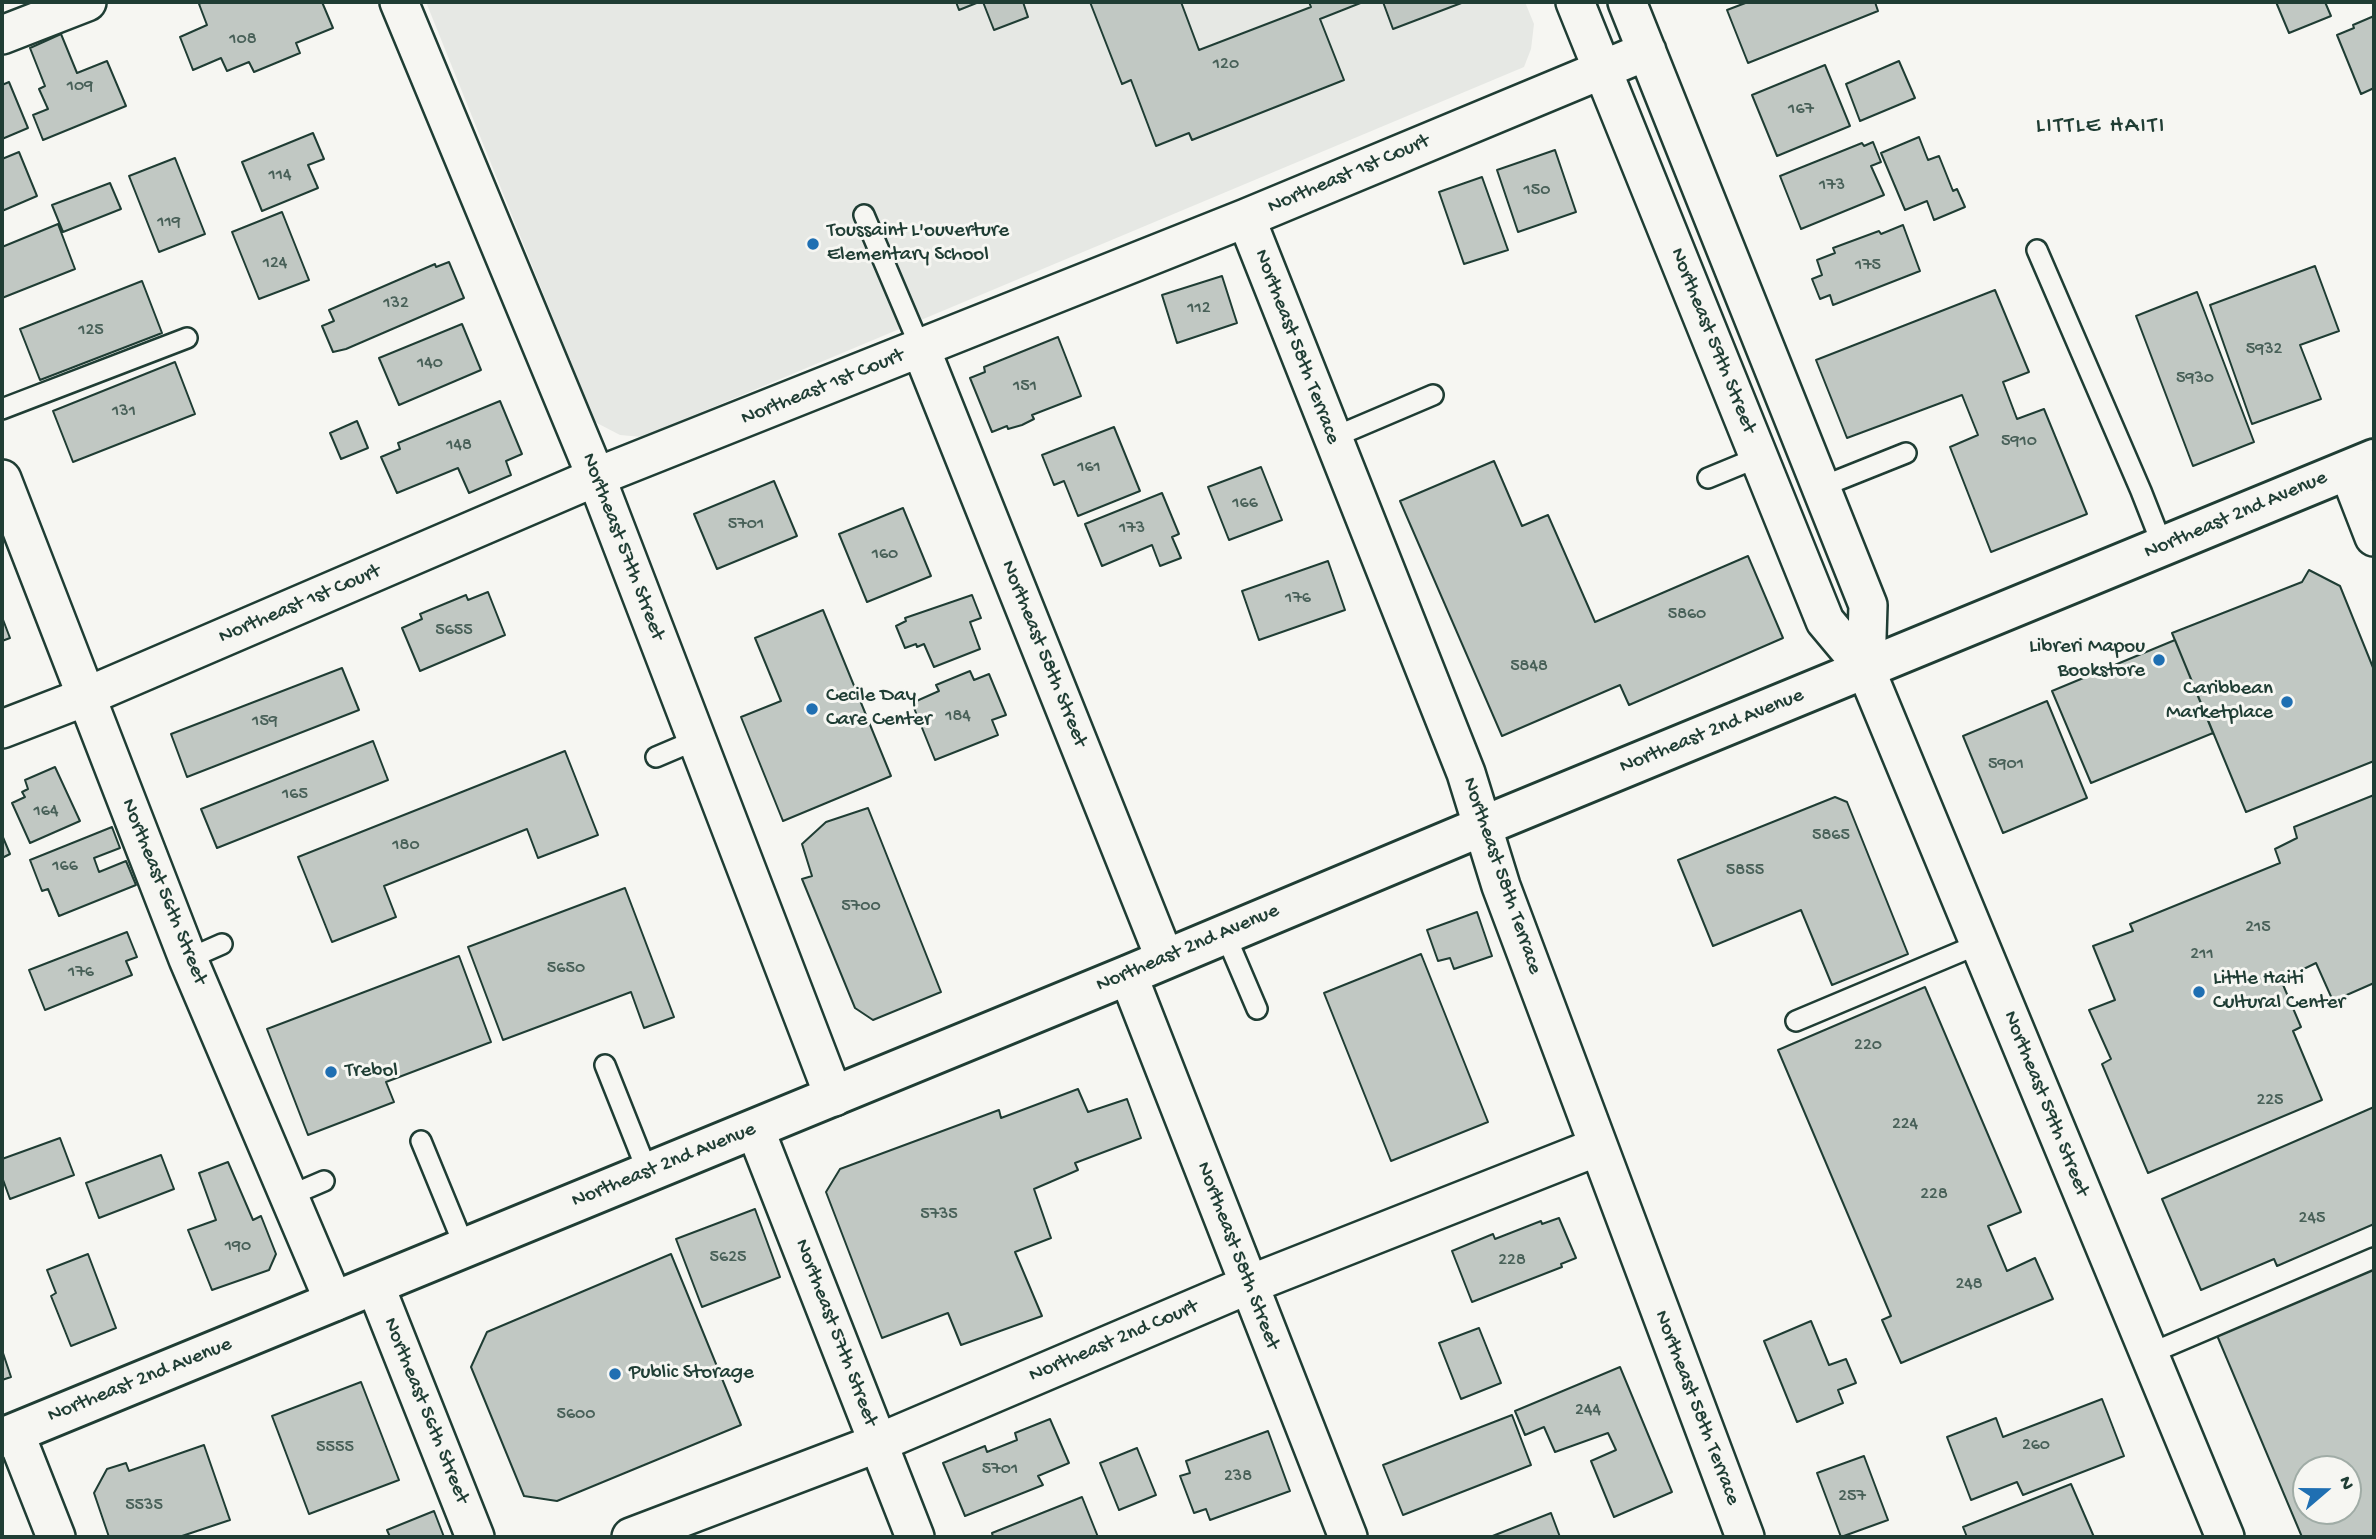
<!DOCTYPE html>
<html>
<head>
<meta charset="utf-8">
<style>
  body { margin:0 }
  #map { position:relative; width:2376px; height:1539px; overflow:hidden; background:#f6f6f2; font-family:"Gochi Hand",sans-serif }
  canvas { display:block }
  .frame { position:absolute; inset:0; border:4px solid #1f3d34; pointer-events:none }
  .north { position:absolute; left:2292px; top:1455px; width:70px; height:70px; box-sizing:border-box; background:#f6f6f2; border:2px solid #a0aca6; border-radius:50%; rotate:70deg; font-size:19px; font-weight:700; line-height:28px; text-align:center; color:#1f3d34 }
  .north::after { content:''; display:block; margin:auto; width:24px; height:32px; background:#1f6fb2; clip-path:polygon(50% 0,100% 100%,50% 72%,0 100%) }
</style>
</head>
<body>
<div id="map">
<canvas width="2376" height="1539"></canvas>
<div class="frame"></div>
<div class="north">N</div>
</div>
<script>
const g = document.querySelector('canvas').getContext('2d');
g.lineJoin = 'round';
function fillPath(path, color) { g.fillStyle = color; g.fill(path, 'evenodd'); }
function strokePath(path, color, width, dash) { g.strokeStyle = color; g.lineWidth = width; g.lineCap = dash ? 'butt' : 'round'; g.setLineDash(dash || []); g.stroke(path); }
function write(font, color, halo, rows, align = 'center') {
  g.font = font + ' "Gochi Hand",sans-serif'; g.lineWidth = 6; g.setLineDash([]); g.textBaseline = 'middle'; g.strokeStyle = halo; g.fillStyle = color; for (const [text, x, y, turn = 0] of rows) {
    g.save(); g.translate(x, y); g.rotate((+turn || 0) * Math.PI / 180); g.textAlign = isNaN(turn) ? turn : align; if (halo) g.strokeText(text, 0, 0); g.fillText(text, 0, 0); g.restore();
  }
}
const built = new Path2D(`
  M 426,2 L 1525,2 L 1534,24 L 1531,49 L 1524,67 L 642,437 L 620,435 L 595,422 Z`);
const building = new Path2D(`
  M 203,2 L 322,2 L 333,28 L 296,43 L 300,53 L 254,72 L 249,62 L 227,71 L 221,58 L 193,70 L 180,37 L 207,25 L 199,4 Z
  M 956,2 L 979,2 L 959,10 Z
  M 983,2 L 1023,2 L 1028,17 L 994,30 Z
  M 1090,2 L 1181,2 L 1199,50 L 1311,7 L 1309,2 L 1363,2 L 1320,19 L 1344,80 L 1192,140 L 1189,133 L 1156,146 L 1131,80 L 1122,84 Z
  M 1383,2 L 1464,2 L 1393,29 Z
  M 1748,2 L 1875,2 L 1878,11 L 1748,63 L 1727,10 Z
  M 2276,2 L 2325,2 L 2331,16 L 2289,33 Z
  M 2374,16 L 2374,88 L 2361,94 L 2337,35 L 2354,28 L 2353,25 Z
  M 61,34 L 77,73 L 107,61 L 126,106 L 43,140 L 33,115 L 48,109 L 39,89 L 45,86 L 30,48 Z
  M 1899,61 L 1915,98 L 1860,121 L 1846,84 Z
  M 1825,65 L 1850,126 L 1777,156 L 1752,95 Z
  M 9,82 L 28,128 L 2,139 L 2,85 Z
  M 313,133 L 324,159 L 308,165 L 318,188 L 262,211 L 242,162 Z
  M 1919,137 L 1928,160 L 1939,156 L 1953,191 L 1957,189 L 1965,207 L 1934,220 L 1927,201 L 1905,210 L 1881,153 Z
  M 1873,142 L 1881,162 L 1871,166 L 1884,195 L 1801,229 L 1780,176 L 1862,143 L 1864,146 Z
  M 1555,150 L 1576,212 L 1518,232 L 1497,170 Z
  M 19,152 L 37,196 L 2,211 L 2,159 Z
  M 175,158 L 205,234 L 159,252 L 129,176 Z
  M 1482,177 L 1508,250 L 1464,264 L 1439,192 Z
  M 110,183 L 121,209 L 63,232 L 52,205 Z
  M 282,212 L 309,280 L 259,299 L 232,232 Z
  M 58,224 L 75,269 L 2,298 L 2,247 Z
  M 1903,225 L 1920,271 L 1833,305 L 1830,295 L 1820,299 L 1812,279 L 1822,275 L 1817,260 L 1835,253 L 1833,248 L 1879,231 L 1881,234 Z
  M 449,262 L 464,298 L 346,349 L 333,352 L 322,326 L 334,321 L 329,310 L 435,264 L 436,267 Z
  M 2315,266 L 2339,331 L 2300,345 L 2321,399 L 2252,424 L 2210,305 Z
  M 1222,276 L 1237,323 L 1177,343 L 1162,295 Z
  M 142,281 L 162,333 L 40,380 L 20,329 Z
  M 1995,290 L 2029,372 L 2003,382 L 2017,419 L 2044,409 L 2087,514 L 1991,552 L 1950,447 L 1978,435 L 1962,395 L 1847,438 L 1816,360 Z
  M 2197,292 L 2254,442 L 2193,466 L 2136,316 Z
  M 462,324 L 481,370 L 399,405 L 379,358 Z
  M 1058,337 L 1081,396 L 1032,415 L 1034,419 L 1022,425 L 1008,429 L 1007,426 L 992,432 L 970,378 L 985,372 L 984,367 Z
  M 175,362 L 195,414 L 73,462 L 53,411 Z
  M 500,401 L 522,454 L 506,461 L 511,475 L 469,493 L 458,468 L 397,493 L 381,457 L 400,449 L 398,443 Z
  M 357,421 L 368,448 L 341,459 L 330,433 Z
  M 1114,427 L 1140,491 L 1078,516 L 1064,481 L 1054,485 L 1042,455 Z
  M 1494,461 L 1522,526 L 1548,515 L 1595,622 L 1748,556 L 1783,638 L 1629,705 L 1620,685 L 1502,736 L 1400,501 Z
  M 1261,467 L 1282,520 L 1229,540 L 1208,487 Z
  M 774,481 L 797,536 L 717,569 L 694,514 Z
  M 1162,493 L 1179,534 L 1172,537 L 1181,558 L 1160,566 L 1152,545 L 1102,566 L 1085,524 Z
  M 903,508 L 931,576 L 867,602 L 839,534 Z
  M 1328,561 L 1345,610 L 1259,640 L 1242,591 Z
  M 2309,570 L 2340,586 L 2374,670 L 2374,761 L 2246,812 L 2172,633 L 2302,582 Z
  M 488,592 L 505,635 L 420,671 L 402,628 L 422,619 L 420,614 L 466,595 L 468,600 Z
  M 972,595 L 981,618 L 970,622 L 980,649 L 934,667 L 924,644 L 917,647 L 916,644 L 905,648 L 896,626 L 906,621 L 905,618 Z
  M 823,610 L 891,776 L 783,821 L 741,717 L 781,701 L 755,638 Z
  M 2,617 L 10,638 L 2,641 Z
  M 2175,640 L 2213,733 L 2091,783 L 2052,691 Z
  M 342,668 L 359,710 L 187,777 L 171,734 Z
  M 970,671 L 974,680 L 989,674 L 1006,715 L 992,720 L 998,735 L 935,760 L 912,703 L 939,691 L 936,685 Z
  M 2047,701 L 2087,798 L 2003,833 L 1963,736 Z
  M 373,741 L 388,780 L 217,848 L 201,809 Z
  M 565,751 L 598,835 L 538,858 L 527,829 L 384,886 L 396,917 L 332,942 L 298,857 Z
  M 55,767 L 80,821 L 30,843 L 12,803 L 25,797 L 22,792 L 28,789 L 25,780 Z
  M 2374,795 L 2374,983 L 2333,1001 L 2316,963 L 2281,980 L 2301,1027 L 2293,1031 L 2322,1100 L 2148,1173 L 2102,1064 L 2111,1059 L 2089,1010 L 2115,1000 L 2093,946 L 2133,931 L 2130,924 L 2280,863 L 2275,849 L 2297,838 L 2294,827 Z
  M 1835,797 L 1847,802 L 1908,954 L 1832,985 L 1801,910 L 1713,946 L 1678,860 Z
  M 868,808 L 941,992 L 873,1020 L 855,1008 L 802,879 L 812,876 L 802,844 L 826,822 Z
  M 112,827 L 120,848 L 94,858 L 99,872 L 126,861 L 136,885 L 59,916 L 48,889 L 42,891 L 30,860 Z
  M 2,835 L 10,854 L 2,858 Z
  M 625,888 L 674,1017 L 644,1028 L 631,992 L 503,1040 L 468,947 Z
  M 1477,912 L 1492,956 L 1454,969 L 1450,958 L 1438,961 L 1427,930 Z
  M 127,932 L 137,957 L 126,961 L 132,975 L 45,1010 L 29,970 Z
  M 1421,954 L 1488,1122 L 1391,1161 L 1324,993 Z
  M 459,956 L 491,1042 L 386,1082 L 394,1102 L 308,1135 L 267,1029 Z
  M 1925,987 L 2021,1212 L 1988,1226 L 2007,1271 L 2035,1258 L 2053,1299 L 1901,1363 L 1882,1320 L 1891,1316 L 1778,1050 Z
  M 1078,1089 L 1088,1112 L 1127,1099 L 1141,1138 L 1075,1163 L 1078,1170 L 1034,1189 L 1051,1238 L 1015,1252 L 1042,1316 L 961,1345 L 948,1313 L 882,1338 L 826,1192 L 840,1169 L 999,1110 L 1001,1118 Z
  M 2374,1107 L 2374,1224 L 2277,1266 L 2274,1259 L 2201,1290 L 2162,1199 Z
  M 60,1138 L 74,1175 L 10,1199 L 2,1177 L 2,1159 Z
  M 161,1155 L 174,1189 L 99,1218 L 86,1183 Z
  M 228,1162 L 253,1220 L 261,1216 L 276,1254 L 269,1270 L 212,1290 L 188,1230 L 216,1220 L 199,1173 Z
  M 755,1209 L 780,1277 L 702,1307 L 676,1239 Z
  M 1559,1218 L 1576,1258 L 1561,1264 L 1562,1267 L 1472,1302 L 1452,1251 L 1493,1234 L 1495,1239 L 1541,1221 L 1542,1224 Z
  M 88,1254 L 116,1328 L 71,1346 L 51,1296 L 56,1293 L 47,1270 Z
  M 671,1254 L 741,1425 L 557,1501 L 524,1496 L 471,1367 L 487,1332 Z
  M 2374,1266 L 2374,1537 L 2302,1537 L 2216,1333 ZM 2306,1469 L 2348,1469 L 2348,1511 L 2306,1511 Z
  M 1811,1321 L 1829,1365 L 1846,1359 L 1856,1383 L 1838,1390 L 1843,1403 L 1797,1422 L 1764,1341 Z
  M 1479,1328 L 1501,1383 L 1461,1399 L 1439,1343 Z
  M 2,1350 L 11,1377 L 2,1380 Z
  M 1620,1367 L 1672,1492 L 1614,1517 L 1591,1461 L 1616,1450 L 1608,1433 L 1555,1452 L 1544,1427 L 1525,1435 L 1515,1411 Z
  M 361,1382 L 399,1480 L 309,1514 L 272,1416 Z
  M 2102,1399 L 2124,1456 L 2023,1495 L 2017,1482 L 1971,1500 L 1947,1437 L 1996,1418 L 2003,1437 Z
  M 1512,1415 L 1531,1465 L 1403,1515 L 1383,1465 Z
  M 1050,1419 L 1069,1463 L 1038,1476 L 1043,1485 L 965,1516 L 943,1463 L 985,1446 L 987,1452 L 1017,1440 L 1015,1433 Z
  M 1268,1431 L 1290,1491 L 1210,1520 L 1206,1509 L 1194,1513 L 1180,1476 L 1190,1473 L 1186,1461 Z
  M 204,1445 L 230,1520 L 179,1537 L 109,1537 L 94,1493 L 107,1469 L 126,1463 L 129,1471 Z
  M 1137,1448 L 1156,1495 L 1119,1510 L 1100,1463 Z
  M 1864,1456 L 1888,1520 L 1841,1537 L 1817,1473 Z
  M 2071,1484 L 2094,1537 L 1967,1537 L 1963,1527 Z
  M 1082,1497 L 1098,1537 L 993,1537 L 992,1533 Z
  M 434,1511 L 444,1537 L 390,1537 L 387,1530 Z
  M 1551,1513 L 1560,1537 L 1490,1537 Z`);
const service = new Path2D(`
  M 864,215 L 921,349
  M 2037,250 L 2141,491 L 2163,547
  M 2,409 L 187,338
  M 1332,438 L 1433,395
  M 1708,478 L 1759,457
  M 1821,487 L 1906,453
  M 656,757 L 696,740
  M 1225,934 L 1257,1009
  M 188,959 L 222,944
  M 1796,1021 L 1979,944
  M 605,1065 L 648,1173
  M 421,1141 L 465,1248
  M 289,1196 L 324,1181
  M 2149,1354 L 2374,1258`);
const minor = new Path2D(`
  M 399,2 L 596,477 L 834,1097
  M 1575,2 L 1825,621 L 1866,670 L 2225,1537
  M 1627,2 L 1868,605 L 1866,670
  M 2,35 L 87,2
  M 1246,218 L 1466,773 L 1501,886 L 1745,1537
  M 921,349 L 1165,959
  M 2348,470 L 2374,537
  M 2,479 L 188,959 L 334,1302
  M 2,729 L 85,697 L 596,477 L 1246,218 L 1647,51
  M 1128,975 L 1348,1537
  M 755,1129 L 915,1537
  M 375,1285 L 475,1537
  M 15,1433 L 56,1537
  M 631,1537 L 878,1443 L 1248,1285 L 1597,1147`);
const secondary = new Path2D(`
  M 2,1438 L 1128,975 L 1483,826 L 2374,459`);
const markers = [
  [813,244,7,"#1f6fb2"],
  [2159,660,7,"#1f6fb2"],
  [2287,702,7,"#1f6fb2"],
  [812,709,7,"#1f6fb2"],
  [2199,992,7,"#1f6fb2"],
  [331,1072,7,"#1f6fb2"],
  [615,1374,7,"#1f6fb2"]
];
const numberNames = [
  ["108",243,40],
  ["120",1226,65],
  ["109",80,87],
  ["167",1801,110],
  ["114",280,176],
  ["173",1832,186],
  ["150",1537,191],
  ["119",169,223],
  ["124",275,264],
  ["175",1868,266],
  ["132",396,304],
  ["112",1199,309],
  ["125",91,331],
  ["5932",2264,350],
  ["140",430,364],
  ["5930",2195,379],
  ["151",1025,387],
  ["131",124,412],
  ["5910",2019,442],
  ["148",459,446],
  ["161",1089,468],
  ["166",1245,504],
  ["5701",746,525],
  ["173",1132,529],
  ["160",885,555],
  ["176",1298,599],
  ["5860",1687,615],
  ["5655",454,631],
  ["5848",1529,667],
  ["184",958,717],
  ["159",265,722],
  ["5901",2006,765],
  ["165",295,795],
  ["164",46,812],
  ["5865",1831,836],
  ["180",406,846],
  ["166",65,867],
  ["5855",1745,871],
  ["5700",861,907],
  ["215",2258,928],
  ["211",2202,955],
  ["5650",566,969],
  ["176",81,973],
  ["220",1868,1046],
  ["225",2270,1101],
  ["224",1905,1125],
  ["228",1934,1195],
  ["5735",939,1215],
  ["245",2312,1219],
  ["190",238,1247],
  ["5625",728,1258],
  ["228",1512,1261],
  ["248",1969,1285],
  ["244",1588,1411],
  ["5600",576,1415],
  ["260",2036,1446],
  ["5555",335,1448],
  ["5701",1000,1470],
  ["238",1238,1477],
  ["257",1852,1497],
  ["5535",144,1506]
];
const streetNames = [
  ["Northeast 1st Court",1349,175,-23],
  ["Northeast 59th Street",1712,341,68],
  ["Northeast 58th Terrace",1296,347,69],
  ["Northeast 1st Court",823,388,-22],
  ["Northeast 2nd Avenue",2236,516,-23],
  ["Northeast 57th Street",622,547,69],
  ["Northeast 1st Court",300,605,-23],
  ["Northeast 58th Street",1043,654,68],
  ["Northeast 2nd Avenue",1712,732,-22],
  ["Northeast 58th Terrace",1501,876,71],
  ["Northeast 56th Street",163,892,68],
  ["Northeast 2nd Avenue",1188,949,-23],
  ["Northeast 59th Street",2045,1104,68],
  ["Northeast 2nd Avenue",664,1166,-22],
  ["Northeast 58th Street",1237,1256,69],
  ["Northeast 57th Street",835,1333,69],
  ["Northeast 2nd Court",1114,1342,-23],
  ["Northeast 2nd Avenue",140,1381,-22],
  ["Northeast 58th Terrace",1696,1408,69],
  ["Northeast 56th Street",425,1411,68]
];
const poiNames = [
  ["Toussaint L'ouverture",827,232],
  ["Elementary School",827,256],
  ["Libreri Mapou",2145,648,"right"],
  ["Bookstore",2145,672,"right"],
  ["Caribbean",2273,690,"right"],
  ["Marketplace",2273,714,"right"],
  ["Cecile Day",826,697],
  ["Care Center",826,721],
  ["Little Haiti",2213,980],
  ["Cultural Center",2213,1004],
  ["Trebol",345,1072],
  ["Public Storage",629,1374]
];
const neighbourhoodNames = [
  ["LITTLE HAITI",2101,127]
];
fillPath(built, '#e6e8e4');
fillPath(building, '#c1c8c3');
strokePath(building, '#1f3d34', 2);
strokePath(service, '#1f3d34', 24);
strokePath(minor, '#1f3d34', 42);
strokePath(secondary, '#1f3d34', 44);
strokePath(service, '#f6f6f2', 19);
strokePath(minor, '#f6f6f2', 37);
strokePath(secondary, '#f6f6f2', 38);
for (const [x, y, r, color] of markers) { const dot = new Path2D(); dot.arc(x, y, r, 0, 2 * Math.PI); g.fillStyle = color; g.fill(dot); strokePath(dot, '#f6f6f2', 2.5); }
write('18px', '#486058', null, numberNames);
write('21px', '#1f3d34', '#f6f6f2', streetNames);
write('21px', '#1f3d34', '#f6f6f2', poiNames, 'left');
g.letterSpacing = '2px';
write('23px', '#1f3d34', '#f6f6f2', neighbourhoodNames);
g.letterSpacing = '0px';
</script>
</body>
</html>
